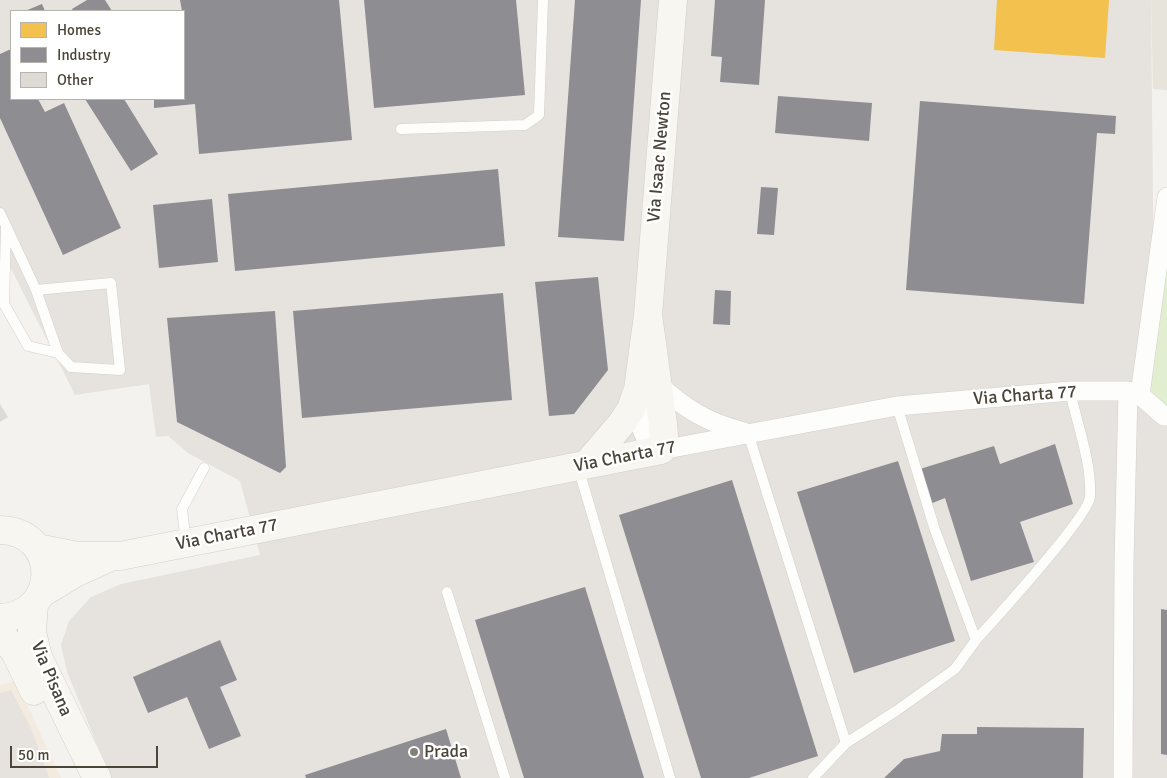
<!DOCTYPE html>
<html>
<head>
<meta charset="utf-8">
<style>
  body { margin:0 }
  #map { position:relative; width:1167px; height:778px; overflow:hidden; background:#f4f2ee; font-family:Signika,sans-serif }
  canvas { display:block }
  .legend { position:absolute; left:10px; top:10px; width:175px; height:90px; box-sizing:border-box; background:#fff; border:1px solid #b7b4b0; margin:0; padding:6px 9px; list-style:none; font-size:15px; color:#4b4439 }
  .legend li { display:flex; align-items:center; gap:10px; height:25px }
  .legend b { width:25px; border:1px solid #b7b4b0 }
  .scale { position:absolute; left:10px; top:746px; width:148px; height:22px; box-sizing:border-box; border:2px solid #4b4439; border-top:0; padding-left:6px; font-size:15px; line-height:18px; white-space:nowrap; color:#4b4439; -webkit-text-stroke:4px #fff; paint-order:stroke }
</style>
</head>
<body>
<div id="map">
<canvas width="1167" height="778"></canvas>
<ul class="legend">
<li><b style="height:14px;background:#f2c14e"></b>Homes</li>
<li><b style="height:14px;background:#8d8d92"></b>Industry</li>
<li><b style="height:14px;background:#dedbd6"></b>Other</li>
</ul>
<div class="scale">50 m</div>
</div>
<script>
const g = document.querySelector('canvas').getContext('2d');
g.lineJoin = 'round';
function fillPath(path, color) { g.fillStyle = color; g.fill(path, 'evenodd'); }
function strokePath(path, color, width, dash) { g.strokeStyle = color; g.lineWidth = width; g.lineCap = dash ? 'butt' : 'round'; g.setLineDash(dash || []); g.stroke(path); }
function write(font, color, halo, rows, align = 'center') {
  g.font = font + ' Signika,sans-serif'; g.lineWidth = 5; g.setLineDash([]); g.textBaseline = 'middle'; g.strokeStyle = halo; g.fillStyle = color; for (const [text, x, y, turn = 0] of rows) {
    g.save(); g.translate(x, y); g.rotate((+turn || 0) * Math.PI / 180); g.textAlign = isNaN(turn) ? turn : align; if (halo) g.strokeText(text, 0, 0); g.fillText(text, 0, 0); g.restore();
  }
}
const residential = new Path2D(`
  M 1151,0 L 1167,0 L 1167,90 L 1153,89 Z`);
const commercial = new Path2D(`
  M 16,681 L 61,778 L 0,778 L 0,685 Z`);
const industrial = new Path2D(`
  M 0,0 L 1151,0 L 1154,305 L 1167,416 L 1167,778 L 111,778 L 67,672 L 61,645 L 69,621 L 91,597 L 121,584 L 260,555 L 240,481 L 188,453 L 168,436 L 156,437 L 149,384 L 75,395 L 0,247 ZM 11,11 L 184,11 L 184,99 L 11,99 Z`);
const green = new Path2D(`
  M 1167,197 L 1167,416 L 1140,395 Z`);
const parking = new Path2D(`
  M 677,126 L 688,127 L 704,132 L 688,317 L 688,351 L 695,370 L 706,381 L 732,390 L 800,379 L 806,403 L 749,412 L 729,412 L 709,406 L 692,397 L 680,385 L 671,371 L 667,354 L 665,331 Z
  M 566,487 L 530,589 L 322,631 L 275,551 Z
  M 1051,564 L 1107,564 L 1108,706 L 988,705 L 958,678 L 1016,617 Z
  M 439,617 L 471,720 L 282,778 L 274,778 L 259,659 Z
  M 11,690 L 31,728 L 49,778 L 0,778 L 0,693 Z`);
const homes = new Path2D(`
  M 997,0 L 1109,0 L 1105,58 L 994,50 Z`);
const industry = new Path2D(`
  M 87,0 L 105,0 L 112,11 L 73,11 L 72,9 Z
  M 180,0 L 339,0 L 352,140 L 199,154 L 195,104 L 154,108 L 154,99 L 184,99 L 184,11 L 182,11 Z
  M 364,0 L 516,0 L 525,95 L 374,108 Z
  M 575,0 L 641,0 L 624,241 L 558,237 Z
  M 715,0 L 765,0 L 759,85 L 720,82 L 722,57 L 711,56 Z
  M 42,4 L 45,11 L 25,11 Z
  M 11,49 L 11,99 L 38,99 L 45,112 L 64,103 L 121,228 L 63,255 L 0,118 L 0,54 Z
  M 778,96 L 872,103 L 869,141 L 775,133 Z
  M 85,99 L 124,99 L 158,154 L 131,171 Z
  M 920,101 L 1116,116 L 1115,134 L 1097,133 L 1084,304 L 906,290 Z
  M 498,169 L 505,246 L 235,271 L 228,194 Z
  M 761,187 L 778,188 L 774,235 L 757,234 Z
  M 212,199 L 218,262 L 159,268 L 153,205 Z
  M 598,277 L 608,370 L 574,414 L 549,416 L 535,282 Z
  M 715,290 L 731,291 L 730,325 L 713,324 Z
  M 503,293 L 512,400 L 302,418 L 293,311 Z
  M 275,311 L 286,467 L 280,473 L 177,422 L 167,318 Z
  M 1055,444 L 1073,504 L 1020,522 L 1034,562 L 971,581 L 945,498 L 930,504 L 920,469 L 994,446 L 1000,464 Z
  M 898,461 L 955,641 L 854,673 L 797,492 Z
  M 732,480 L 818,756 L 749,778 L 701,778 L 619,515 Z
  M 585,587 L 644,778 L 524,778 L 475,620 Z
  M 1161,609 L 1167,610 L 1167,755 L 1161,754 Z
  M 220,640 L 237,680 L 220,687 L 241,736 L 209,749 L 187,697 L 148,713 L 133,677 Z
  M 977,727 L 1084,728 L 1083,778 L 884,778 L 904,759 L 940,751 L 942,734 L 977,734 Z
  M 446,729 L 461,778 L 306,778 L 305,775 Z`);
const building = new Path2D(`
  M 0,404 L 8,417 L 0,422 Z`);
const lane = new Path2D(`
  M 401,129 L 525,125 L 539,115 L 543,0
  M 0,213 L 36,290 L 58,353 L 71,367 L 120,370 L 111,283 L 36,290
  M 0,297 L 4,304 L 6,228
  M 4,304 L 28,346 L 58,353
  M 748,433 L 846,743 L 813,778
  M 578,467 L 670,778
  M 186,542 L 182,509 L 204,468
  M 447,592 L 505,778
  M 976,640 C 995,619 1088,517 1090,497 C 1092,463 1077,424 1070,391
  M 846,743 L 896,711 L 955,669 L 976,640 L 935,530 L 897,406`);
const street = new Path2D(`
  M 658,384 C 685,409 708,423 744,432
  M 639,394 C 641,417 636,439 661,450 L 897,406 L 1070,391 L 1128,391 L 1140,395 L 1164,416 L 1167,416
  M 1140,395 L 1167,197
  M 1123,778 L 1124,564 L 1128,391`);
const secondary = new Path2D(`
  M 587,464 L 622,423 L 631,409 L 638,389 L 648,315 L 673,0
  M 0,530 C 60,531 61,615 0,618
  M 37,548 L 78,556 L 120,556 L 661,450 L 664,435 L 663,424 L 648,315
  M 42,593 L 75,573 L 106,559
  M 34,604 L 32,632 L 38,657 L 97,778
  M 0,632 L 15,652 L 34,691`);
const markers = [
  [414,752,5,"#868178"]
];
const streetNames = [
  ["Via Isaac Newton",660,157,-85],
  ["Via Charta 77",1025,396,-4],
  ["Via Charta 77",625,457,-11],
  ["Via Charta 77",227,535,-11],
  ["Via Pisana",51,679,67]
];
const poiNames = [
  ["Prada",424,752]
];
fillPath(residential, '#e7e4dc');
fillPath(commercial, '#f3ebdf');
fillPath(industrial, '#e6e2de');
fillPath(green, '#e1eecf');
fillPath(parking, '#e6e3df');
fillPath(homes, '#f2c14e');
fillPath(industry, '#8d8d92');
fillPath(building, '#dedbd6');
strokePath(lane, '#d2d0cb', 11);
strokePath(street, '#d2d0cb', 20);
strokePath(secondary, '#d3cfc5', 29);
strokePath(lane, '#fdfdfc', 10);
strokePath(street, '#fdfdfc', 19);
strokePath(secondary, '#f7f6f1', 28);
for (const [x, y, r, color] of markers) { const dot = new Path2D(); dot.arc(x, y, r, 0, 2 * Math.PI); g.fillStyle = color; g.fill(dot); strokePath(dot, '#fff', 2); }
write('18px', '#4b4439', '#fff', streetNames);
write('18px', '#4b4439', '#fff', poiNames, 'left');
</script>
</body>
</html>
